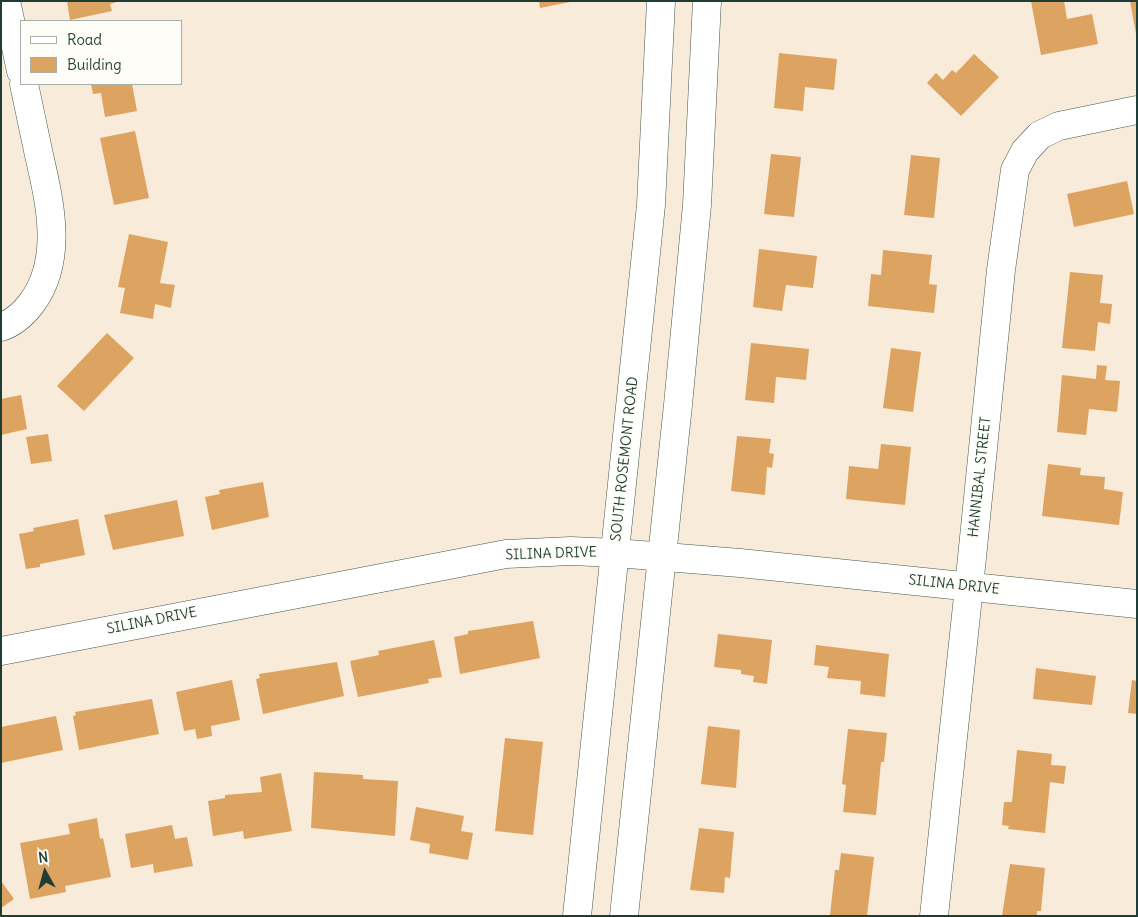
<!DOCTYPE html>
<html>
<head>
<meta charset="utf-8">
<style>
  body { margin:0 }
  #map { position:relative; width:1138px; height:917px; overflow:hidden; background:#f8ebd9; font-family:Delius,sans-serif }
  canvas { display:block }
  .frame { position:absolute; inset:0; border:2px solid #1f3d34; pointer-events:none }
  .legend { position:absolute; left:20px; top:20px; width:162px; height:65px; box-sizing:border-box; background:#fdfcf7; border:1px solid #a4b0a9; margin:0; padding:6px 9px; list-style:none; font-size:15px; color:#1f3d34 }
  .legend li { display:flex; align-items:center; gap:10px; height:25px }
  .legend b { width:25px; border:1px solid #a4b0a9 }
  .north { position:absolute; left:20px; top:847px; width:50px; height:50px; -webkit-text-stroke:4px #fdfcf7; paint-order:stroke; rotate:353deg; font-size:14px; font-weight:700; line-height:20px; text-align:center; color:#1f3d34 }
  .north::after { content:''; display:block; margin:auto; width:18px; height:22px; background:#1f3d34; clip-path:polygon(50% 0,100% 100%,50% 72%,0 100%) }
</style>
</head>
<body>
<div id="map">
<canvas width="1138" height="917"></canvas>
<div class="frame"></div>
<ul class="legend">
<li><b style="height:6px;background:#fff"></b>Road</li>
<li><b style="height:14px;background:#dda360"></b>Building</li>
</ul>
<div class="north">N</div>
</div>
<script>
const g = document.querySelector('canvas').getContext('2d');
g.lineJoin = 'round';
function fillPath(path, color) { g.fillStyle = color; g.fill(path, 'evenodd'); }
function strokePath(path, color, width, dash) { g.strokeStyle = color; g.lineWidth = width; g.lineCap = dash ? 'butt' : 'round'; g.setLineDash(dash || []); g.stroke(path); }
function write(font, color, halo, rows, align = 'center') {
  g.font = font + ' Delius,sans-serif'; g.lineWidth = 4; g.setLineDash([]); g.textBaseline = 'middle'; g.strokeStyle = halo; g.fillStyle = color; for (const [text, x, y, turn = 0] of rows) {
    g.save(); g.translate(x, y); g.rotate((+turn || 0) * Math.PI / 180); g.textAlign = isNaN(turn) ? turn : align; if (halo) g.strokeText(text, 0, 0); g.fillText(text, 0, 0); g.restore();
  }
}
const building = new Path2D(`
  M 67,1 L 117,1 L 117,2 L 110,4 L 112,11 L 70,20 Z
  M 539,1 L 570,1 L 570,2 L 540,8 Z
  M 1031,1 L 1064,1 L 1067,19 L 1092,14 L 1098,44 L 1041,55 Z
  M 1130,1 L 1137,1 L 1137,34 L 1136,34 Z
  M 779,53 L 837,59 L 834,90 L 805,87 L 803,111 L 774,108 Z
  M 974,54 L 999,77 L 961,116 L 927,83 L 936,73 L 943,80 L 952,70 L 956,73 Z
  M 91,84 L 132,84 L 137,111 L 105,117 L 101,93 L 93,94 Z
  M 135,131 L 149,198 L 114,205 L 100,138 Z
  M 771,154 L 801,157 L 794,217 L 764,214 Z
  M 911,155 L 940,158 L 934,218 L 904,215 Z
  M 1127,181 L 1134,214 L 1074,227 L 1067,194 Z
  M 129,234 L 168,242 L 160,283 L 175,285 L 172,300 L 171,308 L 155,304 L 153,319 L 120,313 L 125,288 L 118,287 Z
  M 759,249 L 817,256 L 813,288 L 786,285 L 782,311 L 753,307 Z
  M 883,250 L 932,255 L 929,284 L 937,285 L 934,313 L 868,306 L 871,274 L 881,275 Z
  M 1070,272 L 1103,275 L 1100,303 L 1112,304 L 1110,324 L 1098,322 L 1095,351 L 1062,348 Z
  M 107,333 L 134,358 L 84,411 L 57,386 Z
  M 751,343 L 809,349 L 806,380 L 776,377 L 774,403 L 745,400 Z
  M 891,348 L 921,352 L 913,412 L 883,408 Z
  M 1097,365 L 1107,366 L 1105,380 L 1120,381 L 1117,412 L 1089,409 L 1086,435 L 1057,432 L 1062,375 L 1096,379 Z
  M 21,395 L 27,429 L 1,435 L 1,399 Z
  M 48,434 L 52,461 L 31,464 L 26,437 Z
  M 737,436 L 771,439 L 769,453 L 774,454 L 772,468 L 767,467 L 765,495 L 731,491 Z
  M 881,444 L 911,447 L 905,505 L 846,499 L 849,466 L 878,469 Z
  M 1048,464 L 1081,468 L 1080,475 L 1105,477 L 1104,489 L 1123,492 L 1119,525 L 1042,516 Z
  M 263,482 L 269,517 L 212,530 L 205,497 L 220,494 L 219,490 Z
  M 177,500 L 184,536 L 113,550 L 104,515 Z
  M 78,519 L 85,555 L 40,564 L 40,567 L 26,569 L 19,534 L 34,531 L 33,528 Z
  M 533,621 L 540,658 L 460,674 L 454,637 L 468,634 L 468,631 Z
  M 718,634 L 772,640 L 767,684 L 753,682 L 754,676 L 741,674 L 741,670 L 714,667 Z
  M 434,640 L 442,677 L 428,679 L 429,683 L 358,697 L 350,661 L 379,655 L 378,651 Z
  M 816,645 L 889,654 L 885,697 L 860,694 L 861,681 L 827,678 L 829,667 L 814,665 Z
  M 337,662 L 344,696 L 263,714 L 256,679 L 260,678 L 259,674 Z
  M 1036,668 L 1096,676 L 1092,705 L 1033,699 Z
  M 232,680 L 240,720 L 211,726 L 212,736 L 197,739 L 195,729 L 184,731 L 176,692 Z
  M 1132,680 L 1137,681 L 1137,714 L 1128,713 Z
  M 152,699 L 159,734 L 79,750 L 73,716 L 76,715 L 75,712 Z
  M 56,716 L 63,750 L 1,763 L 1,727 Z
  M 708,726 L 740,730 L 736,788 L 701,784 Z
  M 848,729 L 887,733 L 884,762 L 881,762 L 876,815 L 843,812 L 846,785 L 842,784 Z
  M 505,738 L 543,742 L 533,835 L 495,831 Z
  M 1017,750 L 1052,754 L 1051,765 L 1066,766 L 1064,784 L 1050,782 L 1045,833 L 1008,829 L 1009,826 L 1002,825 L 1004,802 L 1012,802 Z
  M 314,772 L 363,775 L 363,779 L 398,781 L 395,836 L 311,828 Z
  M 281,773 L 292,831 L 244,839 L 243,831 L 213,836 L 208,801 L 225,798 L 225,795 L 262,792 L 260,777 Z
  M 416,807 L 464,816 L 461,831 L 473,833 L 468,860 L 429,853 L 430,844 L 410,840 Z
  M 97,818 L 100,839 L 103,838 L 111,877 L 65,886 L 66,892 L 30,899 L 20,843 L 70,834 L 68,824 Z
  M 172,825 L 175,839 L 187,837 L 193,866 L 154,873 L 153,864 L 131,868 L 125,834 Z
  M 699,828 L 734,832 L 730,878 L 725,877 L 724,893 L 690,890 Z
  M 841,853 L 874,857 L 867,916 L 830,915 L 835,870 L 839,870 Z
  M 1010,864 L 1045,868 L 1041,911 L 1037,911 L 1037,916 L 1002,916 Z
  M 1,881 L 14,899 L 1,908 Z`);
const minor = new Path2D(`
  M 6,1 L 21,71
  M 1,327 C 13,323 24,313 31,304 C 64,261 50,203 39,155 C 34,131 29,108 24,84
  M 1,651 L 506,554 L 571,551 L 616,553 L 740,563 L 1137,604
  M 934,916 L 969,587 L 1001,270 L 1015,170 L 1025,151 L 1040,135 L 1059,126 L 1137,110`);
const major = new Path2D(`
  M 577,916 L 651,205 L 661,1
  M 624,916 L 678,405 L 697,205 L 707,1`);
const streetNames = [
  ["SOUTH ROSEMONT ROAD",625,459,-84],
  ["HANNIBAL STREET",980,477,-84],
  ["SILINA DRIVE",551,554,-2],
  ["SILINA DRIVE",954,585,6],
  ["SILINA DRIVE",152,621,-11]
];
fillPath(building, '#dda360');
strokePath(minor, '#40574d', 29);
strokePath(major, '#40574d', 29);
strokePath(minor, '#fff', 28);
strokePath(major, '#fff', 28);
write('14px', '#1f3d34', '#fdfcf7', streetNames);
</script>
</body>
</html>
